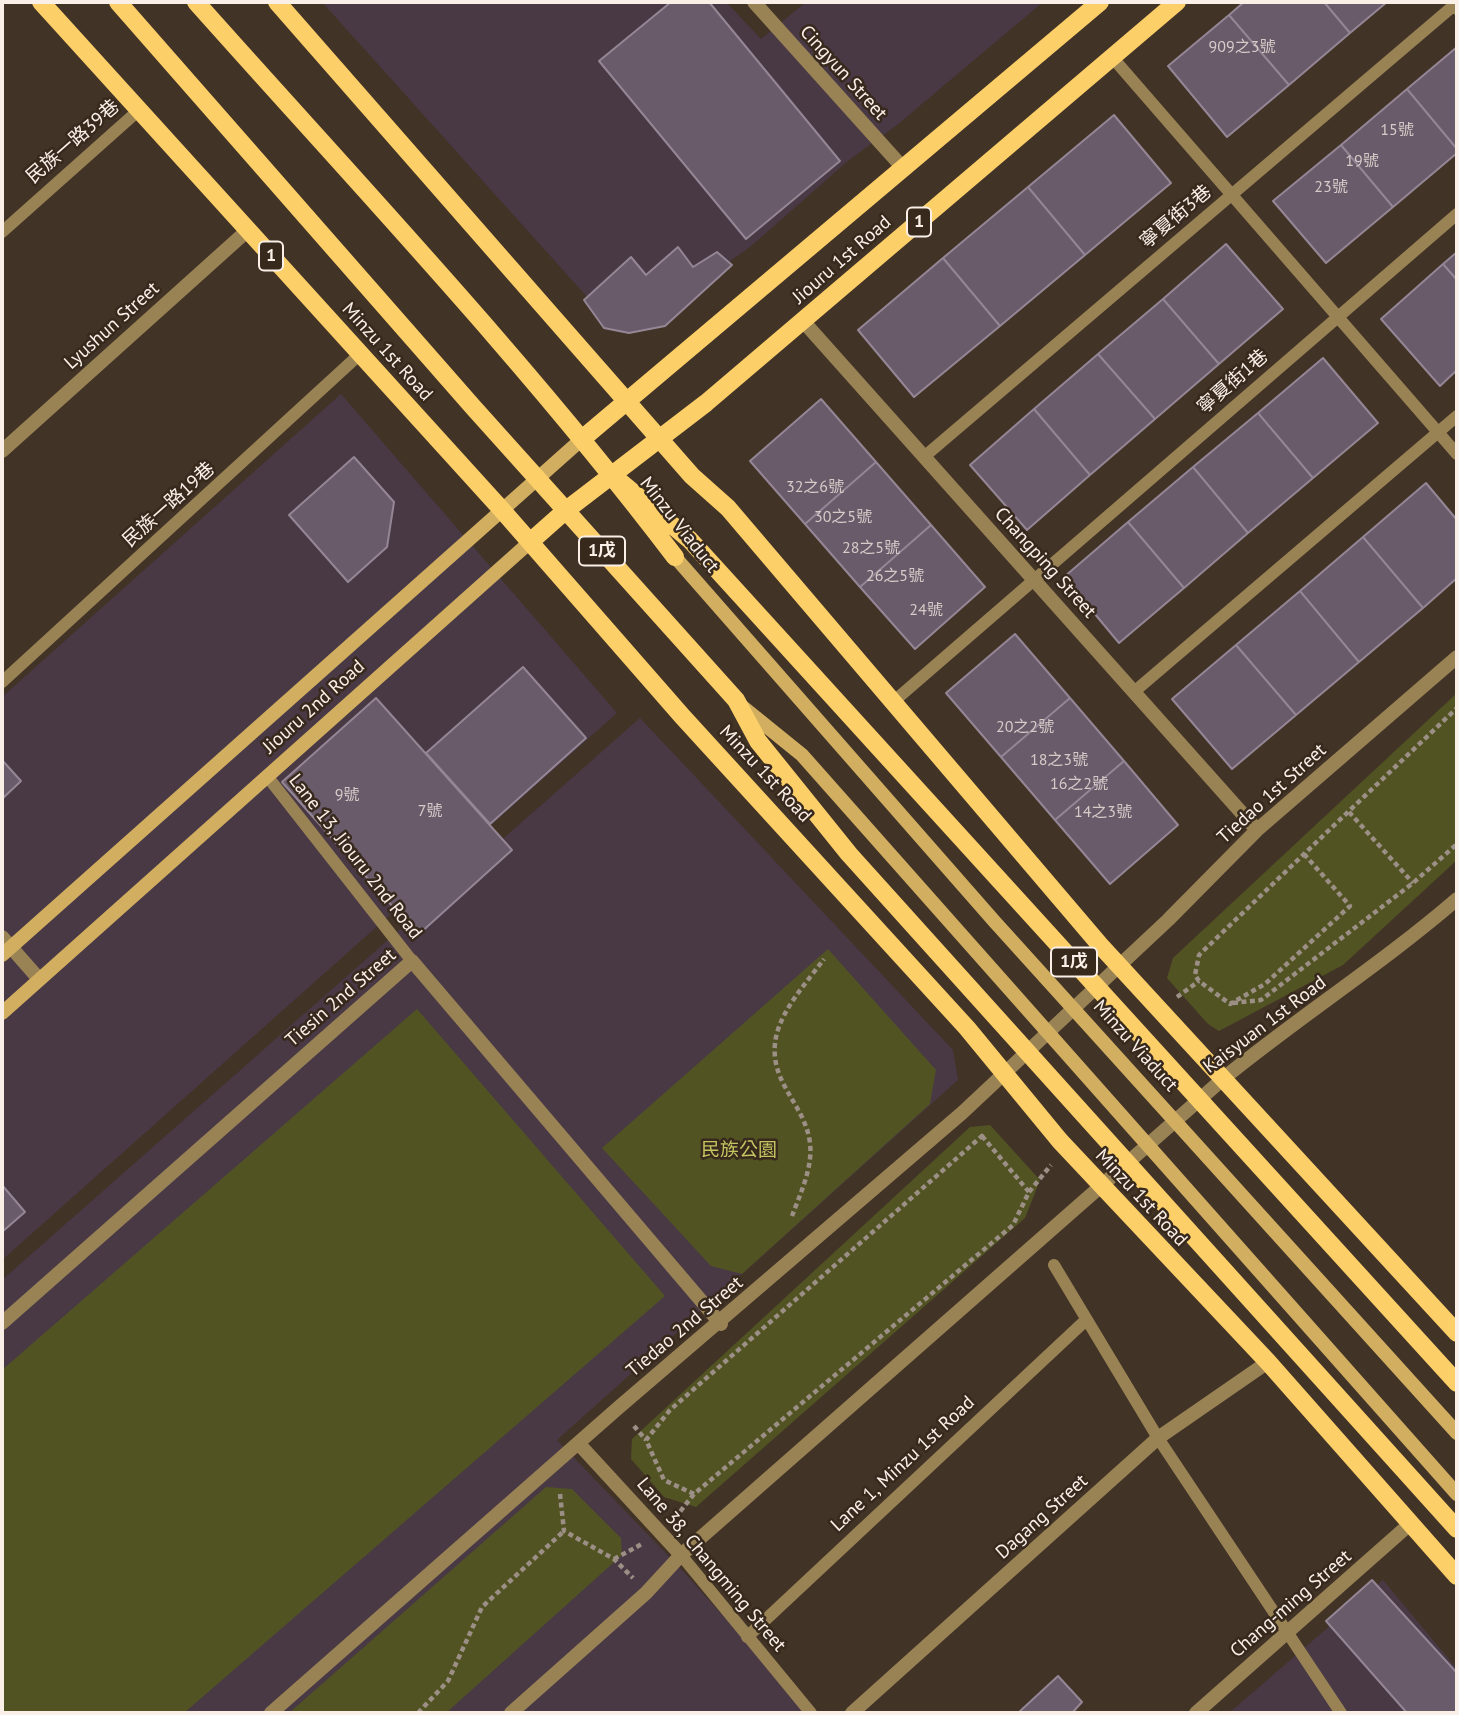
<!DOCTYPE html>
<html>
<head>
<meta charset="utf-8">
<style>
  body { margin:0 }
  #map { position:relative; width:1459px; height:1715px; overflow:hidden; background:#423327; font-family:"PT Sans",sans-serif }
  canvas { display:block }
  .frame { position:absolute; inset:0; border:4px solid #faf0e8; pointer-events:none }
</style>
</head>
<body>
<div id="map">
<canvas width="1459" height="1715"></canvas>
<div class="frame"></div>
</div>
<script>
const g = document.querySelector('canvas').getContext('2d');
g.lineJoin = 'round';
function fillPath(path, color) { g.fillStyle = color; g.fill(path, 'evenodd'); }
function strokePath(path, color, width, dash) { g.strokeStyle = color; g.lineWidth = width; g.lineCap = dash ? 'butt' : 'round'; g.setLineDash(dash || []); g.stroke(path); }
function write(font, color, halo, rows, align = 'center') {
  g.font = font + ' "PT Sans","Noto Sans TC",sans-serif'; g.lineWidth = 5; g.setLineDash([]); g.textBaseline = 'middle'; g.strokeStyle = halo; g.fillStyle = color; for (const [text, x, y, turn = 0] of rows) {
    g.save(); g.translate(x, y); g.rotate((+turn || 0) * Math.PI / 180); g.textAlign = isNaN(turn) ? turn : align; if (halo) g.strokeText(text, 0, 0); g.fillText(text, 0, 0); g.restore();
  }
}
const commercial = new Path2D(`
  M 322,2 L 726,2 L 761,39 L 806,2 L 1043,2 L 897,125 L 849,160 L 750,247 L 642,323 L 598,309 Z
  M 341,394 L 617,713 L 2,1260 L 2,697 Z
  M 640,718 L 953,1050 L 958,1080 L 557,1440 L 681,1569 L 810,1713 L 2,1713 L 2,1280 Z
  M 1383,1580 L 1457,1669 L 1457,1713 L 1229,1713 Z`);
const green = new Path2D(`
  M 1457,693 L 1457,860 L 1343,965 L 1219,1031 L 1208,1024 L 1167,978 L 1173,958 Z
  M 828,949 L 936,1070 L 930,1104 L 742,1274 L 711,1266 L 602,1148 Z
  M 417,1009 L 665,1296 L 184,1713 L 2,1713 L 2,1370 Z
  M 990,1125 L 1040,1180 L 1025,1218 L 696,1507 L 664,1497 L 631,1459 L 632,1439 L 970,1127 Z
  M 546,1487 L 572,1489 L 621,1538 L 622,1555 L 446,1713 L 289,1713 Z`);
const building = new Path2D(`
  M 671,2 L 709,2 L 840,161 L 746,239 L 599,61 Z
  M 1244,2 L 1324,2 L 1350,33 L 1289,85 L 1229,15 Z
  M 1324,2 L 1387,2 L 1350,33 Z
  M 1229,15 L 1289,85 L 1227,137 L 1168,66 Z
  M 1457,47 L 1457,149 L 1407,89 Z
  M 1407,89 L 1457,149 L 1457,153 L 1393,207 L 1341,145 Z
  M 1114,115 L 1171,183 L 1085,255 L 1028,187 Z
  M 1341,145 L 1393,207 L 1326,263 L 1273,201 Z
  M 1028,187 L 1085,255 L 1000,326 L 943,258 Z
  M 1226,244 L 1283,309 L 1219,364 L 1163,299 Z
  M 678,247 L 693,267 L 717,252 L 732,265 L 665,326 L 629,333 L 604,328 L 584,300 L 631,257 L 646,275 Z
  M 1457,252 L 1457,280 L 1443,264 Z
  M 943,258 L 1000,326 L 914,397 L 858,330 Z
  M 1443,264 L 1457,280 L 1457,370 L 1440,386 L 1381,319 Z
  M 1163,299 L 1219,364 L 1155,419 L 1098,354 Z
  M 1098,354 L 1155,419 L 1090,475 L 1034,409 Z
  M 1323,358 L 1378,423 L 1313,478 L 1258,413 Z
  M 821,399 L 876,462 L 805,524 L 750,461 Z
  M 1034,409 L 1090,475 L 1027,530 L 970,465 Z
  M 1258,413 L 1313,478 L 1248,533 L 1193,467 Z
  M 354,457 L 394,502 L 387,547 L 348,582 L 289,515 Z
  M 876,462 L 931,525 L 860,587 L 805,524 Z
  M 1193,467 L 1248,533 L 1184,588 L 1128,522 Z
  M 1426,483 L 1457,520 L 1457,578 L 1423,608 L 1363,537 Z
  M 1128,522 L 1184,588 L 1119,643 L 1064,577 Z
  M 931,525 L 985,587 L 915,649 L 860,587 Z
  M 1363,537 L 1423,608 L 1359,662 L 1300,591 Z
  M 1300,591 L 1359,662 L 1296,715 L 1236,645 Z
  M 1015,634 L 1070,698 L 1001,757 L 946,693 Z
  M 1236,645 L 1296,715 L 1232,769 L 1172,699 Z
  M 523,667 L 586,738 L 490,824 L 426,753 Z
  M 376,698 L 512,850 L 418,935 L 282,782 Z
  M 1070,698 L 1124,761 L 1055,820 L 1001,757 Z
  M 2,760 L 21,781 L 2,799 Z
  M 1124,761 L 1178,825 L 1110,884 L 1055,820 Z
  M 2,1185 L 25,1212 L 2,1232 Z
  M 1372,1580 L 1457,1673 L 1457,1713 L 1407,1713 L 1326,1621 Z
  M 1058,1676 L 1082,1702 L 1072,1713 L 1018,1713 Z`);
const path = new Path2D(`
  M 1349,812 L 1413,883
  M 1304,854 L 1350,906 L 1265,984 L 1230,1004 L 1199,981 L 1195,975 L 1199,955 C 1285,872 1371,790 1457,708
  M 1177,997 L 1199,981
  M 1233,1003 L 1261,1000 L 1413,883 L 1457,844
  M 982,1136 L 1029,1192 L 1013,1225 L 694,1494 L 664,1480 L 646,1440 L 670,1410 Z
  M 1029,1192 L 1051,1165
  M 792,1216 C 800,1194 813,1168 810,1143 C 805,1103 767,1082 776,1037 C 782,1009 807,982 824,959
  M 634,1426 L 646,1440
  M 560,1494 L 564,1531 L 614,1559 L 633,1578
  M 675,1518 L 694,1494
  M 614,1559 L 642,1544
  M 418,1713 L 448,1681 L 482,1607 L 564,1531`);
const lane = new Path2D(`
  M 1112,57 L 1457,454
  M 2,232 L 139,110
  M 925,456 L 1452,7 L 1457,9
  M 2,682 L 360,354
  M 1135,691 L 1457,416
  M 893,702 L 1457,214
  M 267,776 L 412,961
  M 1054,1265 L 1158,1438 L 1341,1713
  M 681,1555 L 811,1713
  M 747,1637 L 1086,1320`);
const street = new Path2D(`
  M 754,2 L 904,169
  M 803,321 L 1257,830
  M 2,451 L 248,230
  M 2,937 L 39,979
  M 2,1323 L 412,961 L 721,1324
  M 579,1444 L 681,1555
  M 271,1713 L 618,1408 L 962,1113 L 1168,920 L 1257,830 L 1457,657
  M 511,1713 L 646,1593 L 681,1555 L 1224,1078 C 1300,1016 1383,963 1457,899
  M 852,1713 L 1158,1438 L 1268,1362
  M 1196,1713 L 1411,1523`);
const secondary = new Path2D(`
  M 675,557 L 994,921 L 1457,1433
  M 739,704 L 802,755 L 1457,1494
  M 2,955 L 582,439
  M 2,1013 L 530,542`);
const primary = new Path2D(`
  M 41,2 L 502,510 L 682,716 L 967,1028 L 1060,1141 L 1268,1362 L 1457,1576
  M 118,2 L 473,407 L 736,700 L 758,741 L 849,854 L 1457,1529
  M 196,2 C 358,184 527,362 675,557
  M 277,2 L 692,476 L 728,508 L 1100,945 L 1457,1333
  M 582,439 L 1100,2
  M 612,475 L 690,540 L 1457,1383
  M 530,542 L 565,511 L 706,403 L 1177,2`);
const numberNames = [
  ["909之3號",1242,47],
  ["15號",1397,130],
  ["19號",1362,161],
  ["23號",1331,187],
  ["32之6號",815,487],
  ["30之5號",843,517],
  ["28之5號",871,548],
  ["26之5號",895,576],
  ["24號",926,610],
  ["20之2號",1025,727],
  ["18之3號",1059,760],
  ["16之2號",1079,784],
  ["9號",347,795],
  ["7號",430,811],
  ["14之3號",1103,812]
];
const shields = [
  [919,222,24],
  [271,256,24],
  [602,551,46],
  [1074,962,46]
];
const shieldNames = [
  ["1",919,222],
  ["1",271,256],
  ["1戊",602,551],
  ["1戊",1074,962]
];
const streetNames = [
  ["Cingyun Street",843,73,48],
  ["民族一路39巷",73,142,-41],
  ["寧夏街3巷",1176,217,-40],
  ["Jiouru 1st Road",842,260,-41],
  ["Lyushun Street",112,326,-42],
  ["Minzu 1st Road",387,352,48],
  ["寧夏街1巷",1233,382,-41],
  ["民族一路19巷",169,505,-42],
  ["Minzu Viaduct",679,525,52],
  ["Changping Street",1045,563,48],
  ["Jiouru 2nd Road",314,707,-42],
  ["Minzu 1st Road",765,774,47],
  ["Tiedao 1st Street",1272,794,-42],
  ["Lane 13, Jiouru 2nd Road",355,857,52],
  ["Tiesin 2nd Street",341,998,-41],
  ["Kaisyuan 1st Road",1265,1025,-37],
  ["Minzu Viaduct",1135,1046,48],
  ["Minzu 1st Road",1141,1198,47],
  ["Tiedao 2nd Street",685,1327,-40],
  ["Lane 1, Minzu 1st Road",903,1464,-43],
  ["Dagang Street",1042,1517,-42],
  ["Lane 38, Changming Street",711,1565,50],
  ["Chang-ming Street",1291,1604,-41]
];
const parkNames = [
  ["民族公園",739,1151]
];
fillPath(commercial, '#483945');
fillPath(green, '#515323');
fillPath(building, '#695b6a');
strokePath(building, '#958696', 2);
strokePath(path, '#9c8f85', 4.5, [5, 3.5]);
strokePath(lane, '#998355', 12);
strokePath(street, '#998355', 14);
strokePath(secondary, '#d1ae60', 14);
strokePath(primary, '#fccf68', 18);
write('16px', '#d6cbc8', null, numberNames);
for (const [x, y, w] of shields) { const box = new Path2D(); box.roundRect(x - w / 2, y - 14.5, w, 29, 5); g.fillStyle = '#38291d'; g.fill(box); strokePath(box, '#faf0e8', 2); }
write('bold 18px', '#faf0e8', null, shieldNames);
write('19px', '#faf0e8', '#38291d', streetNames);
write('19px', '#c2c560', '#38291d', parkNames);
</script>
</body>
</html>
